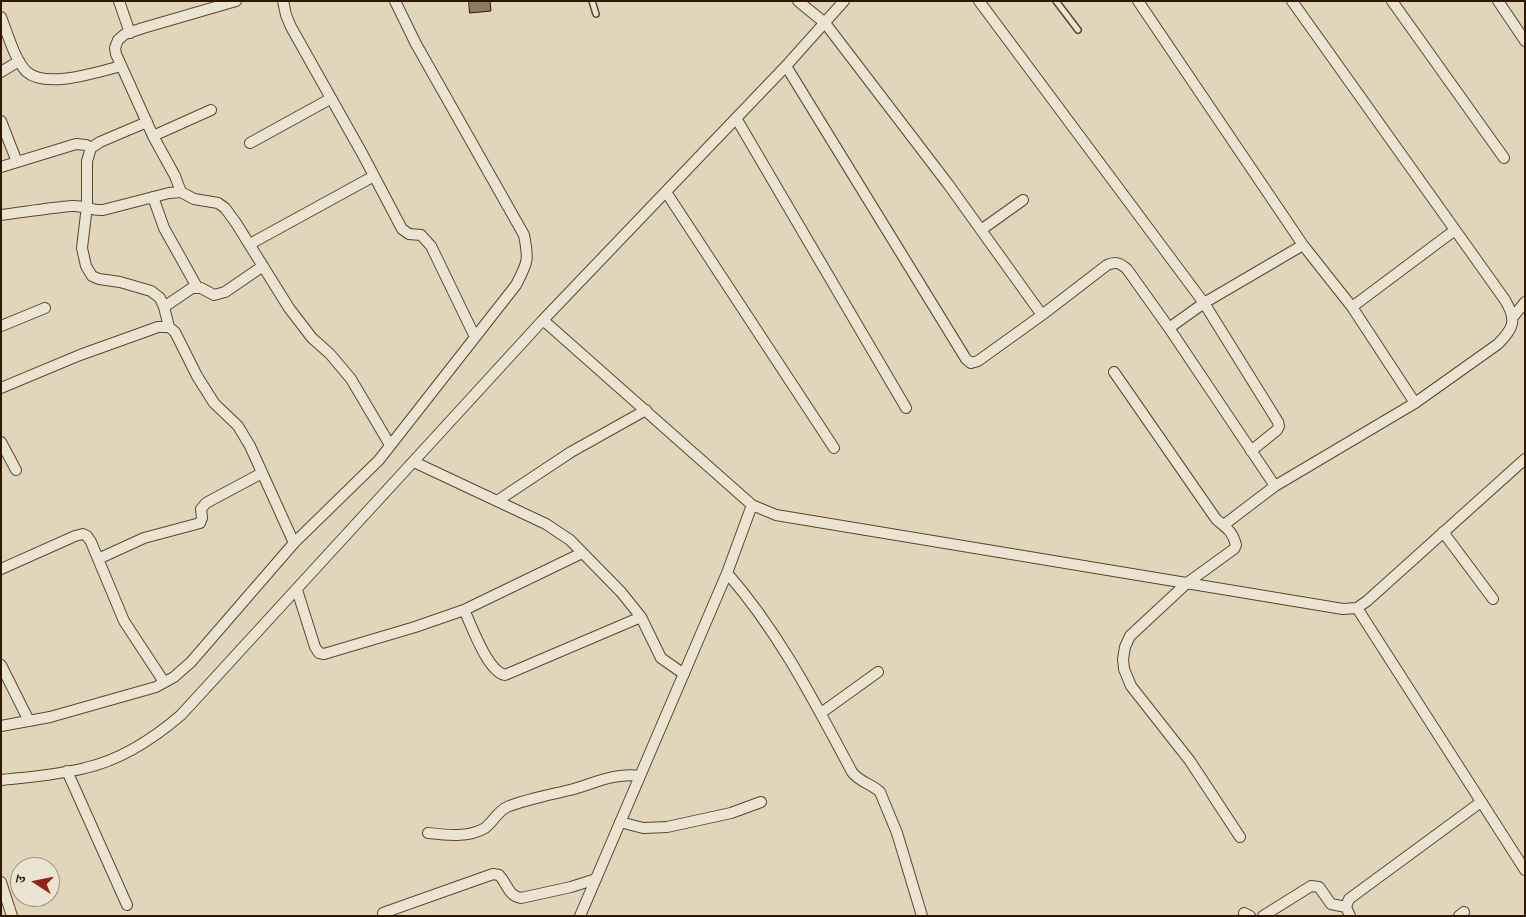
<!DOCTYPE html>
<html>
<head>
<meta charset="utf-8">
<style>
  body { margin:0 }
  #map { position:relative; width:1526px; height:917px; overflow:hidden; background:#e1d5bc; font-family:"IM FELL French Canon","Noto Serif Devanagari",serif }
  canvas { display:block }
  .frame { position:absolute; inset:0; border:2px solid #301700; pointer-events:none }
  .north { position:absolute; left:10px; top:857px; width:50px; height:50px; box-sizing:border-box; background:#ece4d3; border:1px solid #a1927f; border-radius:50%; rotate:281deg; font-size:14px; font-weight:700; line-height:20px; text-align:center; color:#301700 }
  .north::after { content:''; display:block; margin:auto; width:18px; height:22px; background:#8f2418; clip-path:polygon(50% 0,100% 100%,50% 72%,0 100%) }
</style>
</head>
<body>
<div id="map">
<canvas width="1526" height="917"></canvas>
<div class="frame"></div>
<div class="north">उ</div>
</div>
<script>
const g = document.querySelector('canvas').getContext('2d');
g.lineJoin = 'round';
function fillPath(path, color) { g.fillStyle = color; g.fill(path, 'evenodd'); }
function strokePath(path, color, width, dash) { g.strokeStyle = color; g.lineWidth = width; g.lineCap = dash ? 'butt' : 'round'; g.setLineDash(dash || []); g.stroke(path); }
const building = new Path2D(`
  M 469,1 L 490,1 L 491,11 L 470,13 Z`);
const lane = new Path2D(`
  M 592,1 L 596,14
  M 1056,1 L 1078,30`);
const street = new Path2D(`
  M 119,1 L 130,33
  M 236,1 L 143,28 L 125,34 L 118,40 L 115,48 L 116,54 L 153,136 L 175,176 L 181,192 L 194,199 L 218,203 L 225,208 L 236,223 L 289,308 L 312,338 L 330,354 L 351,379 L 390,445
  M 283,1 L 286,15 L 291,27 L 363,155 L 402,229 L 409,234 L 421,235 L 431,246 L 475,337
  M 798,1 L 825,23 L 948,184 L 1042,315
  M 979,1 L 1204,303 L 1278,422 L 1279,426 L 1277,430 L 1251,451
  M 1138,1 L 1303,245 L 1352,307 L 1415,403
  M 1392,1 L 1504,158
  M 1498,1 L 1525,41
  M 1,17 C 7,32 15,61 27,72 C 46,89 98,72 121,66
  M 786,66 L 966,359 L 971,363 L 978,361 L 1042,315 L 1107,265 C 1116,261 1120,263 1127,269 L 1169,328 L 1275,486
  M 1,72 L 19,61
  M 736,118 L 906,408
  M 1,121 L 17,162
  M 147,122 L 100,142 L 91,148 L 87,161 L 87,206 L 82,248 L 86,266 L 92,276 L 99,279 L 120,282 L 151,291 L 160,298 L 164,307 L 169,327
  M 153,136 L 211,110
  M 250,143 L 330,99
  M 1,167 L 76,144 L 86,145 L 91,148
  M 666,192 L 834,448
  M 153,197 L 164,228 L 197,287
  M 1,215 C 25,212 48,208 72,206 C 83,205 92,211 103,210 L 169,193 L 181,192
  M 981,230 L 1023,200
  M 250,244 L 374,176
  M 164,307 L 192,288 L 201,288 L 214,295 L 225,292 L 263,266
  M 1352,307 L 1455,230
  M 1513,317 L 1525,302
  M 543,320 L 786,66 L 844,1
  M 1,326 L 45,308
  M 1169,328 L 1204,303 L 1303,245
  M 1114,372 L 1216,519 C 1226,528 1232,530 1236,545 L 1234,549 L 1187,583 L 1130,636 L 1125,647 L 1123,659 L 1124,669 L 1131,686 L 1190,761 L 1240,837
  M 1,388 L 80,355 L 158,327 L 169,327 L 175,332 L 197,376 L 214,403 L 238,426 L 250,446 L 294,543
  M 1,442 L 16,470
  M 414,462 L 546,524 L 570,540 L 621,592 L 641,617 L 661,658 L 684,674
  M 497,501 L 571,452 L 646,410
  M 1225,524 L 1275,486 L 1415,403 L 1498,344 C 1514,328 1517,320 1505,300 L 1292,1
  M 1443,532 L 1493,599
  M 98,559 L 144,538 L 200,523 L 202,518 L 201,509 L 206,503 L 262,473
  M 1,569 L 75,536 L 83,534 L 87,536 L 91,542 L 124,621 L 164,682
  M 727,573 C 779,632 815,703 852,772 C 859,782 872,784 880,792 L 897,833 L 922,916
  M 297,590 L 315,647 L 319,653 L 324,654 L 415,627 L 464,610 L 582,553
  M 1357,608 L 1525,870
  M 464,610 C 472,626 487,671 505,675 L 641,617
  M 1,665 L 29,721
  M 821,713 L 878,672
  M 1,726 L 50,717 L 156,687 L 174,677 L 191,662 L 294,543 L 379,460 L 516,285 C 528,262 529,260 524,235 L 416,44 L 395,1
  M 67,771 L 127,905
  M 1,780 C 29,777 58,775 85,768 C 121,760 153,739 181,715 L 543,320 L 752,505 L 776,515 L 1343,609 L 1357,608 L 1367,601 L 1525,459
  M 620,822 L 643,828 L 667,827 L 731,813 L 761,802
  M 428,833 C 445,835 469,838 485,828 C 493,822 497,812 507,807 C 527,799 549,795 570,790 C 593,784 615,772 640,776
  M 1,882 L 12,916
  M 383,913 L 493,874 L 499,875 C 507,883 508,896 521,898 L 571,887 L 596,879
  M 1244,913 L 1250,916
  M 580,916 L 727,573 L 752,505
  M 1263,916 L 1311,886 L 1319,887 L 1331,904 L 1346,907
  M 1350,916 L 1346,907 L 1349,899 L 1481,802
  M 1459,916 L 1464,912`);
fillPath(building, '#8c7a62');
strokePath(building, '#301700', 1);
strokePath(lane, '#5c462f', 8);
strokePath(street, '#5c462f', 12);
strokePath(lane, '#ece4d3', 5);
strokePath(street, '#ece4d3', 10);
</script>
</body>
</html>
